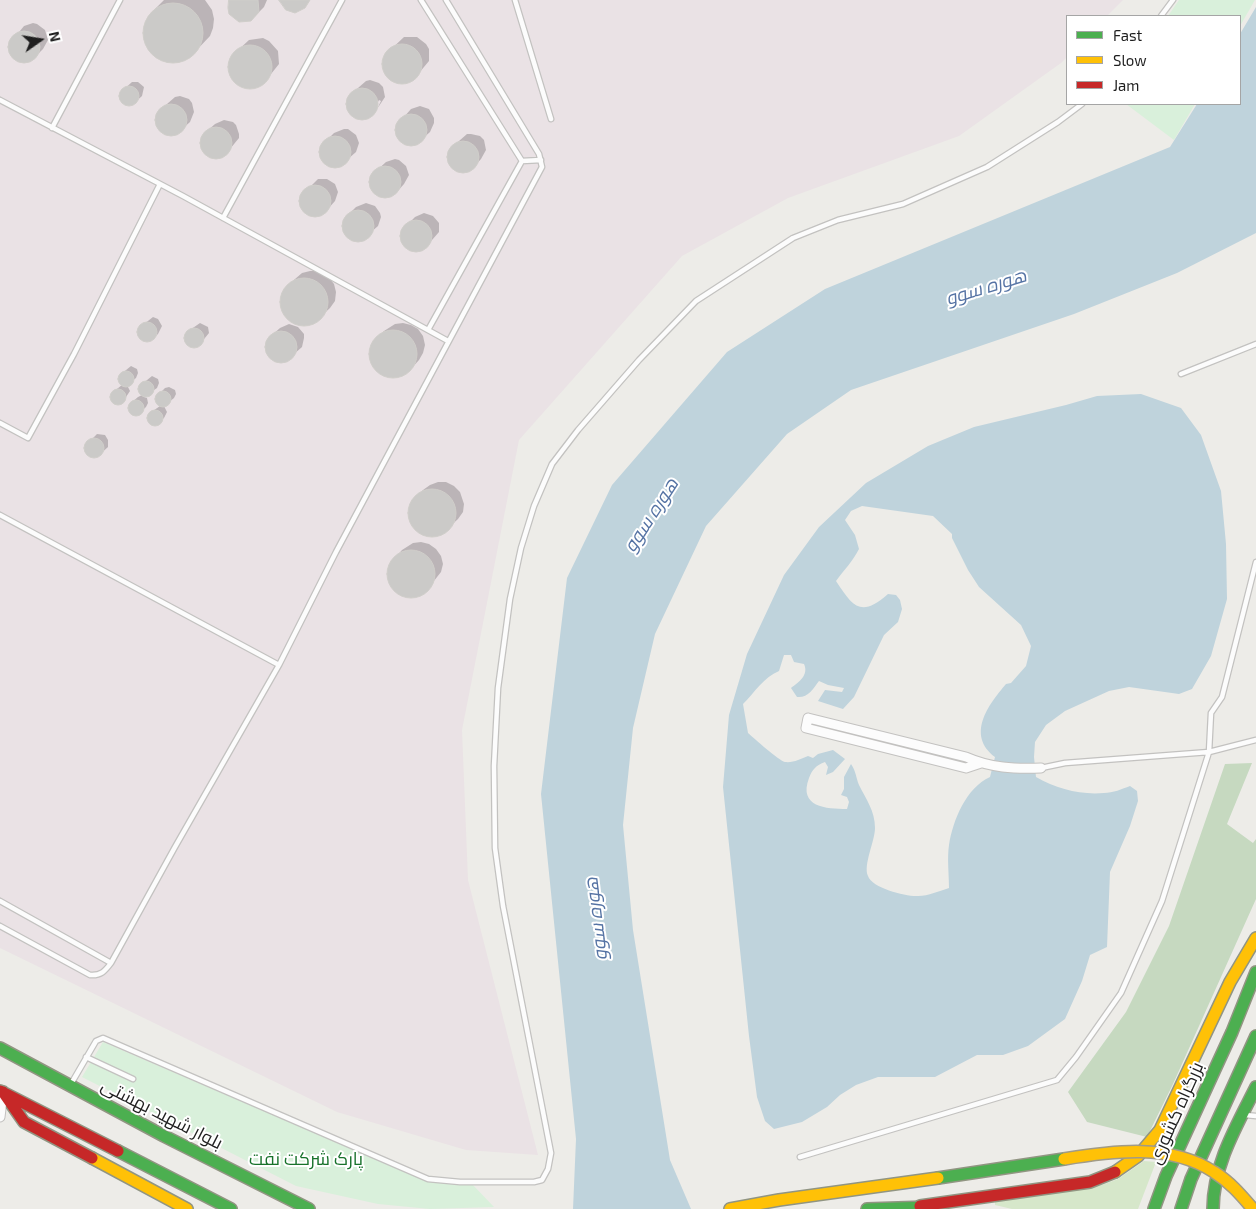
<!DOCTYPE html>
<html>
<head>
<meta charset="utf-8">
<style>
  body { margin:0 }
  #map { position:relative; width:1256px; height:1209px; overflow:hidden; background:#edece8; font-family:"Exo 2",sans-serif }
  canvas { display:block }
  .legend { position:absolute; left:1066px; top:15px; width:175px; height:90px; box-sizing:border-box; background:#fff; border:1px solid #a5a5a5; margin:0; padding:6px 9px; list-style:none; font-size:15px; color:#1f1f1f }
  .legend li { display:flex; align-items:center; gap:10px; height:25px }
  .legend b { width:25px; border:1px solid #a5a5a5 }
  .north { position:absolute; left:15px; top:15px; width:50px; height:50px; -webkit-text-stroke:4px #fff; paint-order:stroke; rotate:77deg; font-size:14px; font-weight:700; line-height:20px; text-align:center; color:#1f1f1f }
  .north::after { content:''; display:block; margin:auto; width:18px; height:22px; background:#1f1f1f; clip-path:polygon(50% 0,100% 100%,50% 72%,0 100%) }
</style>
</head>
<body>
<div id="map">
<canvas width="1256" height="1209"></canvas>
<ul class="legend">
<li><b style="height:6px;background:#4caf50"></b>Fast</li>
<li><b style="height:6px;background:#ffc107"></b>Slow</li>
<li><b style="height:6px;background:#c62828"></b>Jam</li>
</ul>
<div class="north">N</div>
</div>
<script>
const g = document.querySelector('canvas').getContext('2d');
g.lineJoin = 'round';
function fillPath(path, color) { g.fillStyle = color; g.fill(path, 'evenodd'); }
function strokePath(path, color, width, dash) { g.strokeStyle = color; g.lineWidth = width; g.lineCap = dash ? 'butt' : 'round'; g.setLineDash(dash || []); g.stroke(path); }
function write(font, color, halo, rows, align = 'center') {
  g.font = font + ' "Exo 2",Cairo,sans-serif'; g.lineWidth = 4; g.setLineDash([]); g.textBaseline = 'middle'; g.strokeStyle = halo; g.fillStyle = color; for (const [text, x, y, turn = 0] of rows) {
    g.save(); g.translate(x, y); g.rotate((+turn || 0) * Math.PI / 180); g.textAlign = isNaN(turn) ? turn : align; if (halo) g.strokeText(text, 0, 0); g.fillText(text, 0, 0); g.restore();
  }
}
const industrial = new Path2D(`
  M 0,0 L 1123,0 L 1107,16 L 1067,16 L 1067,57 L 1061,63 L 959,136 L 788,198 L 682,256 L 519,440 L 462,730 L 468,880 L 538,1155 L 466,1150 L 337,1112 L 0,948 Z`);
const grass = new Path2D(`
  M 1144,1161 L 1156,1162 L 1138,1209 L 1012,1209 L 995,1205 L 995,1199 L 1102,1185 L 1118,1179 Z`);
const forest = new Path2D(`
  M 1252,763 L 1227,824 L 1253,843 L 1256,839 L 1256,899 L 1173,1084 L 1147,1137 L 1087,1122 L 1068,1092 L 1126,1012 L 1169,926 L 1225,764 Z`);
const park = new Path2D(`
  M 1179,0 L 1255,0 L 1240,26 L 1240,16 L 1168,16 Z
  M 1126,104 L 1195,104 L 1174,140 Z
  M 103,1042 L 427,1181 L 472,1184 L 494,1207 L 430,1209 L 378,1204 L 296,1186 L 82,1077 Z`);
const water = new Path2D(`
  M 1256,7 L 1256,233 L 1177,273 L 1074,314 L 851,390 L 787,434 L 706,526 L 655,634 L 633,728 L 623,825 L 633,930 L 670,1160 L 691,1209 L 573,1209 L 576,1139 L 541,794 L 567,578 L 612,485 L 727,352 L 825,289 L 1170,147 L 1197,104 L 1240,104 L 1240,34 Z
  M 1141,394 L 1181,408 L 1201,435 L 1221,491 L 1226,544 L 1227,599 L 1211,656 L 1192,689 L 1179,694 L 1129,687 L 1109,691 L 1065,711 L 1046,725 L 1035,742 L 1034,757 L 1036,777 C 1057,789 1080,795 1104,793 C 1113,793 1122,789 1130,786 L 1137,791 L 1138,801 L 1130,826 L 1110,872 L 1107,947 L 1090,955 L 1082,981 L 1065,1019 L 1028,1046 L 1003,1055 L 977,1055 L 935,1077 L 878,1077 L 856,1085 L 840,1095 L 827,1107 L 802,1122 L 774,1129 L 765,1121 L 757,1097 L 749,1036 L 723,787 L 729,715 L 747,654 L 784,575 L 819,527 L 866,483 L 928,446 L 974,427 L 1066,405 L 1097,396 ZM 862,506 L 933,516 L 952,534 L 952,538 L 968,570 L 979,587 L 1021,625 L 1031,646 L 1026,666 L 1011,683 L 1006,684 C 988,705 966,735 995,757 L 990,777 C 966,788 953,820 949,845 C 947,858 949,874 949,888 C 939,891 926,897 916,896 C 904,896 872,888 868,876 C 863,865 875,841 875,828 C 875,811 866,799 859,785 C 856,778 856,771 851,764 L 844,777 L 844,789 L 841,795 L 847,797 L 849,802 L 847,809 C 826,809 798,807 809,778 C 812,770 816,765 825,762 L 828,767 L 826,775 L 833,772 L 845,759 L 833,750 L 818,754 L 813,758 L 808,756 C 801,759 793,763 785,762 C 778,760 755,739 748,733 L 743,704 C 755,692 764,677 779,671 L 784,655 L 791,655 L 794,662 L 804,664 C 809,675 799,682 791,688 L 797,697 C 808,698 813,689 819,681 L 828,685 L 844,688 L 842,692 L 825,690 L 818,701 L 843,709 L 854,697 L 884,635 L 898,622 L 902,609 L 900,600 L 896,595 L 888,594 C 861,618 853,607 836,581 C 844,570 853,561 859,549 L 855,535 L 845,520 L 851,511 Z`);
const shadow = new Path2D(`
  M 164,0 L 205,0 L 212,10 L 214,19 L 213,28 L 210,36 L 192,55 L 184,60 L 175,62 L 166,61 L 158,58 L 150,51 L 145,42 L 144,32 L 146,22 L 151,13 Z
  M 232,0 L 267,0 L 264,7 L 255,16 Z
  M 33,23 L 37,24 L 45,30 L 48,40 L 43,49 L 35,57 L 30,60 L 20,61 L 16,59 L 11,51 L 11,42 L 24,26 Z
  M 404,37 L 417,37 L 426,44 L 429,49 L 429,61 L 414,79 L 409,82 L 397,82 L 386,74 L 383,61 L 385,55 Z
  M 263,38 L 269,41 L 278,51 L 279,64 L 263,84 L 257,87 L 244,87 L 233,79 L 230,73 L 231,59 L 235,53 L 249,40 Z
  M 370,80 L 379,83 L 383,87 L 385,97 L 377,109 L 381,101 L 379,100 L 374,110 L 376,110 L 372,114 L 362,118 L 357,118 L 350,113 L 347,104 L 350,95 L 366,81 Z
  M 132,82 L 138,82 L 144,87 L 142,96 L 132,105 L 124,103 L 120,98 L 121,92 Z
  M 180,96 L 189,99 L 192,103 L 194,112 L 190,122 L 181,130 L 172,134 L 167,134 L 160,128 L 157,120 L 159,111 L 175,97 Z
  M 420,106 L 429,109 L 434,118 L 434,123 L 430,132 L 421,140 L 412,144 L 403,142 L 399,138 L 396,130 L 397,125 L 411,109 Z
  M 224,120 L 233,122 L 236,125 L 239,134 L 239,138 L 225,155 L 216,158 L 207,154 L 204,151 L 202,141 L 206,132 L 215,124 Z
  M 344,129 L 348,129 L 356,135 L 359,143 L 356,152 L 340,166 L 336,167 L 327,164 L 323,160 L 321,150 L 326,141 L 334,133 Z
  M 467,134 L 471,134 L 480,136 L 484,140 L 486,150 L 481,159 L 473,168 L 463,172 L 458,171 L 451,166 L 448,157 L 451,148 Z
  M 395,159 L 399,160 L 406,166 L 409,175 L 404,184 L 396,193 L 387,197 L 377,194 L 372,187 L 371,182 L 374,173 L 386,162 Z
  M 318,179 L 327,179 L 335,184 L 338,192 L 335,201 L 327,210 L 319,215 L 310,215 L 306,213 L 300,205 L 302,195 Z
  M 366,203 L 375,206 L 380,213 L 381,217 L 378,226 L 362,240 L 358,241 L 349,238 L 345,234 L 343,225 L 348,215 L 356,207 Z
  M 424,213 L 433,216 L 439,223 L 439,232 L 425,248 L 416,251 L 408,248 L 404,245 L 402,235 L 406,226 L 415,217 Z
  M 310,271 L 318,271 L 326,274 L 334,284 L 336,292 L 335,301 L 330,308 L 315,322 L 307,325 L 299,324 L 291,321 L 285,315 L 281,303 L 283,295 L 287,287 L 295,279 L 302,273 Z
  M 153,317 L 158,319 L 162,326 L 158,334 L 152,339 L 147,341 L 142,339 L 138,334 L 139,328 Z
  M 200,323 L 208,327 L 209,333 L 200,344 L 195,347 L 187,343 L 185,338 L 187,332 Z
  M 403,323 L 411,325 L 418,329 L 423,336 L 425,345 L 423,353 L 419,360 L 411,369 L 400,376 L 392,377 L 384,375 L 377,371 L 372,364 L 370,355 L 371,347 L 375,340 L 384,331 L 395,324 Z
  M 289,324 L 298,327 L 304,334 L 304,338 L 302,347 L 286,361 L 281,362 L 272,359 L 269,355 L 267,345 L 271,336 L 280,328 Z
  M 131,366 L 137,369 L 138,373 L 136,378 L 127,385 L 130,391 L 122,403 L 114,403 L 111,397 L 113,392 L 122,385 L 119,379 L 120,375 Z
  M 152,376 L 158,379 L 159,383 L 157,388 L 144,397 L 147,398 L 148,403 L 146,407 L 137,415 L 132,414 L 129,408 L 132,402 L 138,397 L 144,394 L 141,393 L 139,389 L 141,385 Z
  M 169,387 L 175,390 L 176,394 L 174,398 L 164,406 L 167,412 L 164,418 L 155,425 L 149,422 L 148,418 L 150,413 L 160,406 L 157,399 L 159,394 L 165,388 Z
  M 97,434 L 105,435 L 108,440 L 108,447 L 97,457 L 91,457 L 85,451 L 85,446 Z
  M 438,482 L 446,482 L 454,486 L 460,492 L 464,504 L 463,512 L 458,519 L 443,533 L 435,536 L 427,536 L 419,532 L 413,526 L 410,514 L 411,506 L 415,499 L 423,490 L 430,485 Z
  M 421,542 L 429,544 L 436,549 L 441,556 L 443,564 L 441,572 L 426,591 L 418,595 L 410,597 L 402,595 L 395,590 L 390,583 L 388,575 L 389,566 L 394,559 L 402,550 L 413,543 Z`);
const building = new Path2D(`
  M 229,0 L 258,0 L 259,12 L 251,21 L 239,22 L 229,14 L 228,8 Z
  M 279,0 L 310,0 L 305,8 L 295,13 L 286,10 Z
  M143 33a30 30 0 1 1 60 0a30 30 0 1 1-60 0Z
  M8 47a16 16 0 1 1 32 0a16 16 0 1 1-32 0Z
  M382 64a20 20 0 1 1 40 0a20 20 0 1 1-40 0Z
  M228 67a22 22 0 1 1 44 0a22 22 0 1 1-44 0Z
  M119 96a10 10 0 1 1 20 0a10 10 0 1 1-20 0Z
  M346 104a16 16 0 1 1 32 0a16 16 0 1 1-32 0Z
  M155 120a16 16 0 1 1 32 0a16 16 0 1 1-32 0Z
  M395 130a16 16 0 1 1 32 0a16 16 0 1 1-32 0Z
  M200 143a16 16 0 1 1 32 0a16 16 0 1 1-32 0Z
  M319 152a16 16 0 1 1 32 0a16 16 0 1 1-32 0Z
  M447 157a16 16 0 1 1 32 0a16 16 0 1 1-32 0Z
  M369 182a16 16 0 1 1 32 0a16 16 0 1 1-32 0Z
  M299 201a16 16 0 1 1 32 0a16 16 0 1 1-32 0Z
  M342 226a16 16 0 1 1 32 0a16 16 0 1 1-32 0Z
  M400 236a16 16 0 1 1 32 0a16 16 0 1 1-32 0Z
  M280 302a24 24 0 1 1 48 0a24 24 0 1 1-48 0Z
  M137 332a10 10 0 1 1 20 0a10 10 0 1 1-20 0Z
  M184 338a10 10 0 1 1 20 0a10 10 0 1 1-20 0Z
  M369 354a24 24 0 1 1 48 0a24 24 0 1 1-48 0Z
  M265 347a16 16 0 1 1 32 0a16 16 0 1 1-32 0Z
  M118 379a8 8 0 1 1 16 0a8 8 0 1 1-16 0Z
  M138 389a8 8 0 1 1 16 0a8 8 0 1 1-16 0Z
  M110 397a8 8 0 1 1 16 0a8 8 0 1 1-16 0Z
  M155 399a8 8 0 1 1 16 0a8 8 0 1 1-16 0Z
  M128 408a8 8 0 1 1 16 0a8 8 0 1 1-16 0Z
  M147 418a8 8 0 1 1 16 0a8 8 0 1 1-16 0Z
  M84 448a10 10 0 1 1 20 0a10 10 0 1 1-20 0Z
  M408 513a24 24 0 1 1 48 0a24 24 0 1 1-48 0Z
  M387 574a24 24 0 1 1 48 0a24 24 0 1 1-48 0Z`);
const lane = new Path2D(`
  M 421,0 L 522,161
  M 515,0 L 551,119
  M 1161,16 L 1173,0
  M 0,100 L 183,196 L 448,341
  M 52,128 L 120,0
  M 522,161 L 541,160
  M 223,218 L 342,0
  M 428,330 L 522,161
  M 1181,374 L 1256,344
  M 0,423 L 28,438 L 74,354 L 160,184
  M 0,515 L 279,665
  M 1041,768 L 1065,763 L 1209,752 L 1256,740
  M 0,901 L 111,963
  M 0,926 L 90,975 C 101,976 105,971 111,963 L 175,847 L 279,665 L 336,552 L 542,167 L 539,154 L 446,0
  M 86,1057 L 133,1079
  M 71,1084 L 96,1041 L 103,1038 L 428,1179 L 460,1182 L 534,1182 L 542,1180 L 548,1169 L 551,1153 L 503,906 L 495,848 L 494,766 L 498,688 L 510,599 L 521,548 L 534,506 L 552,464 L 578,430 L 639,360 L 696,301 L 793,238 L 838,220 L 903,204 L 987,167 L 1058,122 L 1082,104
  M 1245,1115 L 1256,1116
  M 800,1157 L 1057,1080 L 1076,1057 L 1121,993 L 1162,901 L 1209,752 L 1211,713 L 1222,697 L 1256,562`);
const street = new Path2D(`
  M 981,763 L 966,768 L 806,728 L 808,718 L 966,757 C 991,768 1014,769 1041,768
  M 0,1117 L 3,1092`);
const fast = new Path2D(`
  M 0,1048 L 164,1136 L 309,1209
  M 118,1151 L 231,1209
  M 938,1178 L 1064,1159
  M 867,1209 L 929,1207
  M 1154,1209 L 1166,1176 L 1232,1032 L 1256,972
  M 1181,1209 L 1191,1179 L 1256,1036
  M 1213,1209 C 1213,1165 1237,1125 1256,1087`);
const slow = new Path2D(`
  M 92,1158 L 187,1209
  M 1115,1172 L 1138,1156 L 1160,1130 L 1230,982 L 1256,938
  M 730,1209 L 779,1200 L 938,1178`);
const jam = new Path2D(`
  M 0,1091 L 118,1151
  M 3,1092 L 24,1122 L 92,1158
  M 920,1206 L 1090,1182 L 1115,1172`);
const slowBridge = new Path2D(`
  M 1064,1159 C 1113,1151 1170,1143 1214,1172 C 1230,1182 1241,1195 1253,1209`);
const streetNames = [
  ["بزرگراه کشوری",1176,1113,-66],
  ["بلوار شهید بهشتی",162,1114,27]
];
const parkNames = [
  ["پارک شرکت نفت",306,1159]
];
const waterNames = [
  ["هوره سوو",986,287,-17],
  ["هوره سوو",651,515,-57],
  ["هوره سوو",596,919,-97]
];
fillPath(industrial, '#eae2e5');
fillPath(grass, '#d6e7ca');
fillPath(forest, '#c6d9c0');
fillPath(park, '#d9f0db');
fillPath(water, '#bfd3dc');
fillPath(shadow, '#0003');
fillPath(building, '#cbcac8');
strokePath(building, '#d0ceca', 1);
strokePath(lane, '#c3c2c0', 7);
strokePath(street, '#c3c2c0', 11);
strokePath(fast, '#919582', 14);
strokePath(slow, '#919582', 14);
strokePath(jam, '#919582', 14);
strokePath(lane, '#fcfcfc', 4.5);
strokePath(street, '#fcfcfc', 9);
strokePath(fast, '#4caf50', 11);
strokePath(slow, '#ffc107', 11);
strokePath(jam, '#c62828', 11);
strokePath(slowBridge, '#a19b87', 14, []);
strokePath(slowBridge, '#ffc107', 11);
write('18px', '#1f1f1f', '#fff', streetNames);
write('18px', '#18722b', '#fff', parkNames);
write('italic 19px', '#5573a4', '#fff', waterNames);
</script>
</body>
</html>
